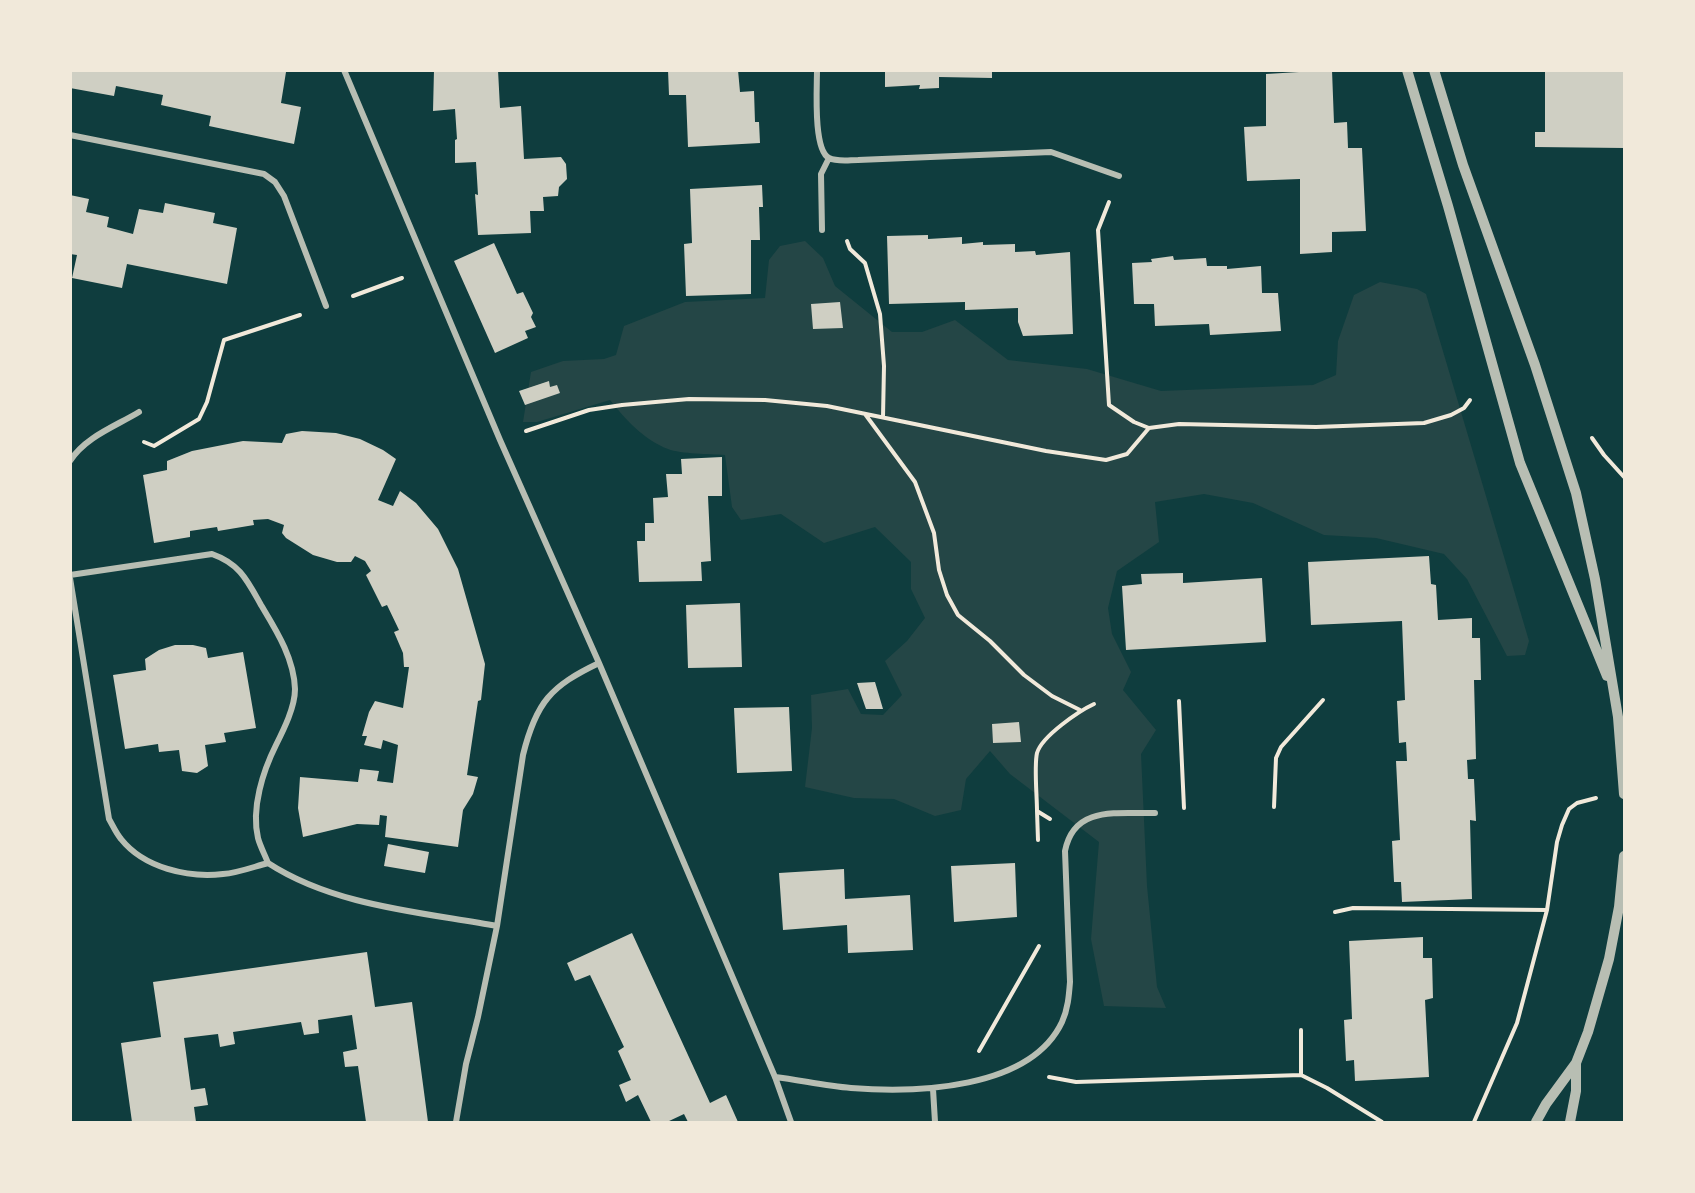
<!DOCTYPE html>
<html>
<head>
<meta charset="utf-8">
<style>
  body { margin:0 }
  #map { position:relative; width:1695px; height:1193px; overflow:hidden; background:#0f3d3e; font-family:"Varela Round",sans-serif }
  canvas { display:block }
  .frame { position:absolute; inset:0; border:72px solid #f1e9da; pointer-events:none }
</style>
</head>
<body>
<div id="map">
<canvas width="1695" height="1193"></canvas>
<div class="frame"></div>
</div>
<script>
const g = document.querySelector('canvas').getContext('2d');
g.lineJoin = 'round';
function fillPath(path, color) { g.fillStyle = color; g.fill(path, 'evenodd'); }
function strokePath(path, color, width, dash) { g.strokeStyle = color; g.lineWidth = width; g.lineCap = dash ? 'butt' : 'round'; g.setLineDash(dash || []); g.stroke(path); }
const green = new Path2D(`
  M 805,241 L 823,258 L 835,286 L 892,332 L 922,332 L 955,320 L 1008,360 L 1087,369 L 1161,391 L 1313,385 L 1336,375 L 1338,341 L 1354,295 L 1380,282 L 1417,289 L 1426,294 L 1529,641 L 1525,655 L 1507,656 L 1467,579 L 1444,554 L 1376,538 L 1324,535 L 1253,503 L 1204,494 L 1155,502 L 1159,542 L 1117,571 L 1108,608 L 1112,634 L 1131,672 L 1123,690 L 1156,730 L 1141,754 L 1147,886 L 1157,987 L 1166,1008 L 1104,1006 L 1091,939 L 1099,842 L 1010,774 L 990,751 L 966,779 L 961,810 L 935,816 L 894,799 L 854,798 L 805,787 L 812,728 L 811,695 L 848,689 L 861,714 L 883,715 L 902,695 L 885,661 L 907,641 L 925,618 L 911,589 L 911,562 L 875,527 L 824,543 L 781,514 L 741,520 L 732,507 L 725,455 C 710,454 681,454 668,449 C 644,440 625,419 610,400 L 537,422 L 523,422 L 531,372 L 563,361 L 604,359 L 616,355 L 624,326 L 685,302 L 765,298 L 769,260 L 780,246 Z`);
const building = new Path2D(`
  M 70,70 L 277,70 L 286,72 L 281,103 L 301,107 L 294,144 L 209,126 L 211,116 L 161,105 L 163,95 L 116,86 L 114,96 L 70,88 Z
  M 434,70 L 498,70 L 500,108 L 521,106 L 524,159 L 561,157 L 566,164 L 567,179 L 559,187 L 558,196 L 543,197 L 544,211 L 530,211 L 531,233 L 478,235 L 475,194 L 478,195 L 476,162 L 455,163 L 455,140 L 457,139 L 455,109 L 433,111 Z
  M 668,70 L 738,70 L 740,92 L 754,91 L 755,122 L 759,122 L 760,143 L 688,147 L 686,95 L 669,95 Z
  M 885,70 L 992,70 L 992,78 L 939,77 L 939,88 L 919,89 L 920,85 L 885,87 Z
  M 1332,70 L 1334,123 L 1347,122 L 1348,148 L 1362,148 L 1366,231 L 1332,232 L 1332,252 L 1300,254 L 1300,179 L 1247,181 L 1244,127 L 1266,126 L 1266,74 Z
  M 1545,70 L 1624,70 L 1624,148 L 1535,147 L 1535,132 L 1545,132 Z
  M 762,185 L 763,207 L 759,207 L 760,240 L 751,240 L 751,294 L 686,296 L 684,244 L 692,243 L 690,189 Z
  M 70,195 L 89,199 L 86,212 L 109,217 L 107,227 L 133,234 L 139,209 L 163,213 L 165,203 L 215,213 L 213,223 L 237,228 L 227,284 L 127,264 L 122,288 L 72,278 L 77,255 L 70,254 Z
  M 928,235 L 928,239 L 962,237 L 962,244 L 983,242 L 983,245 L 1015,244 L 1015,252 L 1035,251 L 1036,255 L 1070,252 L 1073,334 L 1023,336 L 1018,322 L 1018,308 L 965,310 L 965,302 L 889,304 L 887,236 Z
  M 494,243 L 517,294 L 523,292 L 533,313 L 531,317 L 536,327 L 525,331 L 528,338 L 495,353 L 454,261 Z
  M 1173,256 L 1174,260 L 1206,258 L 1207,266 L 1227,266 L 1227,269 L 1261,266 L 1262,293 L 1278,293 L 1281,331 L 1210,335 L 1209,324 L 1155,326 L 1154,304 L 1134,304 L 1132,263 L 1152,262 L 1151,259 Z
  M 840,302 L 843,328 L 813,329 L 811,304 Z
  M 549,381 L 550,387 L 557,385 L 560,393 L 525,405 L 519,391 Z
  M 302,431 L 336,433 L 360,439 L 383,450 L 396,459 L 378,500 L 393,506 L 400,491 L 416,503 L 438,529 L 458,569 L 485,664 L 481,700 L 478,701 L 467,775 L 478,777 L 473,794 L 463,810 L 458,847 L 385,837 L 387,816 L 380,815 L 379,825 L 357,824 L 303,837 L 298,808 L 300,777 L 358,782 L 360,769 L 379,771 L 377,781 L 393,783 L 398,745 L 383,740 L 381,749 L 364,745 L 367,736 L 362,736 L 369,712 L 375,701 L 403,708 L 409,667 L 404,667 L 403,653 L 394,632 L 399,630 L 387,605 L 382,607 L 366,575 L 371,571 L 365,561 L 355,556 L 351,562 L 337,562 L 313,555 L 286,538 L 282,533 L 284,525 L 268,519 L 253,520 L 254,525 L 218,531 L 217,527 L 190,531 L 190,537 L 154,543 L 143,475 L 167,470 L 167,461 L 192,451 L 243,441 L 282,443 L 286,434 Z
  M 722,457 L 722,496 L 708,496 L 711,561 L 701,562 L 702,581 L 639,582 L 637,541 L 645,541 L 645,523 L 654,523 L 653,498 L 668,497 L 666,474 L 682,474 L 681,459 Z
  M 1429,556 L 1431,584 L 1436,585 L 1438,620 L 1472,618 L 1472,638 L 1480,638 L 1481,680 L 1474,680 L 1476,759 L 1467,760 L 1468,779 L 1474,779 L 1476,821 L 1470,820 L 1472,899 L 1402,902 L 1401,882 L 1394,882 L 1392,841 L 1400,840 L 1396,761 L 1407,761 L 1406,742 L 1399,743 L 1397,701 L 1405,700 L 1402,621 L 1311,625 L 1308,562 Z
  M 1183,573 L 1183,583 L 1262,578 L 1266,642 L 1126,650 L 1122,586 L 1142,584 L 1141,574 Z
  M 740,603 L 742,667 L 688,668 L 686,605 Z
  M 175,645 L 193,645 L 206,648 L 208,658 L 243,652 L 256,728 L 224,733 L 226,742 L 205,745 L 208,766 L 197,773 L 182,771 L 179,750 L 159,752 L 158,744 L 125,749 L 113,675 L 146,670 L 145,659 L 159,650 Z
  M 875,682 L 883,709 L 866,709 L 857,683 Z
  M 789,707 L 792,771 L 737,773 L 734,708 Z
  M 1019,722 L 1021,742 L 993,743 L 992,724 Z
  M 388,844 L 429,852 L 425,873 L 384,866 Z
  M 1015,863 L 1017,917 L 954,922 L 951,866 Z
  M 844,869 L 845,899 L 910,895 L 913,950 L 848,953 L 847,925 L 783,930 L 779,873 Z
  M 632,933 L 710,1103 L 726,1095 L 738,1122 L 688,1122 L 684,1114 L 667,1122 L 651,1122 L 638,1095 L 626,1102 L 619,1085 L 631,1080 L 618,1051 L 624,1047 L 590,975 L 575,981 L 567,963 Z
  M 1423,937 L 1423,958 L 1432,958 L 1433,998 L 1425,1000 L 1429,1077 L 1355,1081 L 1354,1060 L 1346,1061 L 1344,1020 L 1352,1019 L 1349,941 Z
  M 367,952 L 375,1007 L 412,1002 L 428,1122 L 366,1122 L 358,1066 L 345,1067 L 343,1052 L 357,1049 L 352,1015 L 318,1020 L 319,1033 L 304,1035 L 301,1022 L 233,1032 L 235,1044 L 220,1047 L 218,1034 L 184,1038 L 191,1090 L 205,1088 L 208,1105 L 194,1107 L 196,1122 L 132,1122 L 121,1043 L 161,1037 L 153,982 Z`);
const path = new Path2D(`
  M 1109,202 L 1098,230 L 1109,405 L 1134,422 L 1149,428 L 1179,424 L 1316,427 L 1424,423 L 1451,415 L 1464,408 L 1470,400
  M 847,241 L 850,249 L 865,263 L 880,314 L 884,366 L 883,417
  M 353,296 L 402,278
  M 865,414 L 915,482 L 934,533 L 939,570 L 947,595 L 958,615 L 990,641 L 1024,675 L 1052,696 L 1080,710
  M 526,431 L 589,410 L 622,405 L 689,399 L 765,400 L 827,406 L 1046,451 L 1106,460 L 1127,454 L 1149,428
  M 1592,438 L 1604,455 L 1624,477
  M 144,442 L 154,446 L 199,419 L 207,402 L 224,340 L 300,315
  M 1179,701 L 1184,808
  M 1274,807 L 1276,758 L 1281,747 L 1323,700
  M 1037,811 L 1038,840
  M 1050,819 L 1037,811 C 1037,796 1034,766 1037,753 C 1042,736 1079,711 1094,704
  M 1335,912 L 1353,908 L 1547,910
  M 1301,1030 L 1301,1075
  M 979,1051 L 1039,946
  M 1049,1077 L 1076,1082 L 1301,1075 L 1327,1088 L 1382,1122
  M 1474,1122 L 1517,1023 L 1547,910 L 1557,842 L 1562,825 L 1569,809 L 1577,803 L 1596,798`);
const minor = new Path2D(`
  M 344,70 L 500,440 L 599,663 L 775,1077 L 791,1122
  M 817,70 C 817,88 813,150 829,158 C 837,162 849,160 858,160 L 1051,152 L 1119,176
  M 70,135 L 264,174 L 275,182 L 284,196 L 326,306
  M 822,230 L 821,174 L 829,158
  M 70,461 C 85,437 116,426 139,412
  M 70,575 L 212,554 C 240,564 247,580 261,605 C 276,630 294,658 295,689 C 295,707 284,729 276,745 C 263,771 251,808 258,838 C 260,846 265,855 268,863
  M 70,578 L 109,819 C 113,826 116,833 121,839 C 144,868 188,878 223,874 C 238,873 253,867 268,863 C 334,906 420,912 497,926
  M 775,1077 C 800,1080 825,1086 851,1088 C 915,1093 1030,1090 1062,1022 C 1068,1009 1069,995 1070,982 L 1065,851 C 1074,805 1118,814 1155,813
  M 933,1089 L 935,1122
  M 456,1122 L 466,1064 L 478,1017 L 497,926 L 523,755 C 536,702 551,686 599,663`);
const tertiary = new Path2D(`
  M 1407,70 L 1448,206 L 1520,463 L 1607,676
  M 1434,70 L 1463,165 L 1535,365 L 1576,493 L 1595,579 L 1618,717 L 1624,794
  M 1536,1122 L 1546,1104 L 1576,1063 L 1588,1032 L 1609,959 L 1619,907 L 1624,856
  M 1570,1122 L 1576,1091 L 1576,1063`);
fillPath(green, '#244646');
fillPath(building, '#cfcfc3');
strokePath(path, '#f1e9da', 4);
strokePath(minor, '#b8beb3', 6);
strokePath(tertiary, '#b8beb3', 10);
</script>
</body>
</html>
